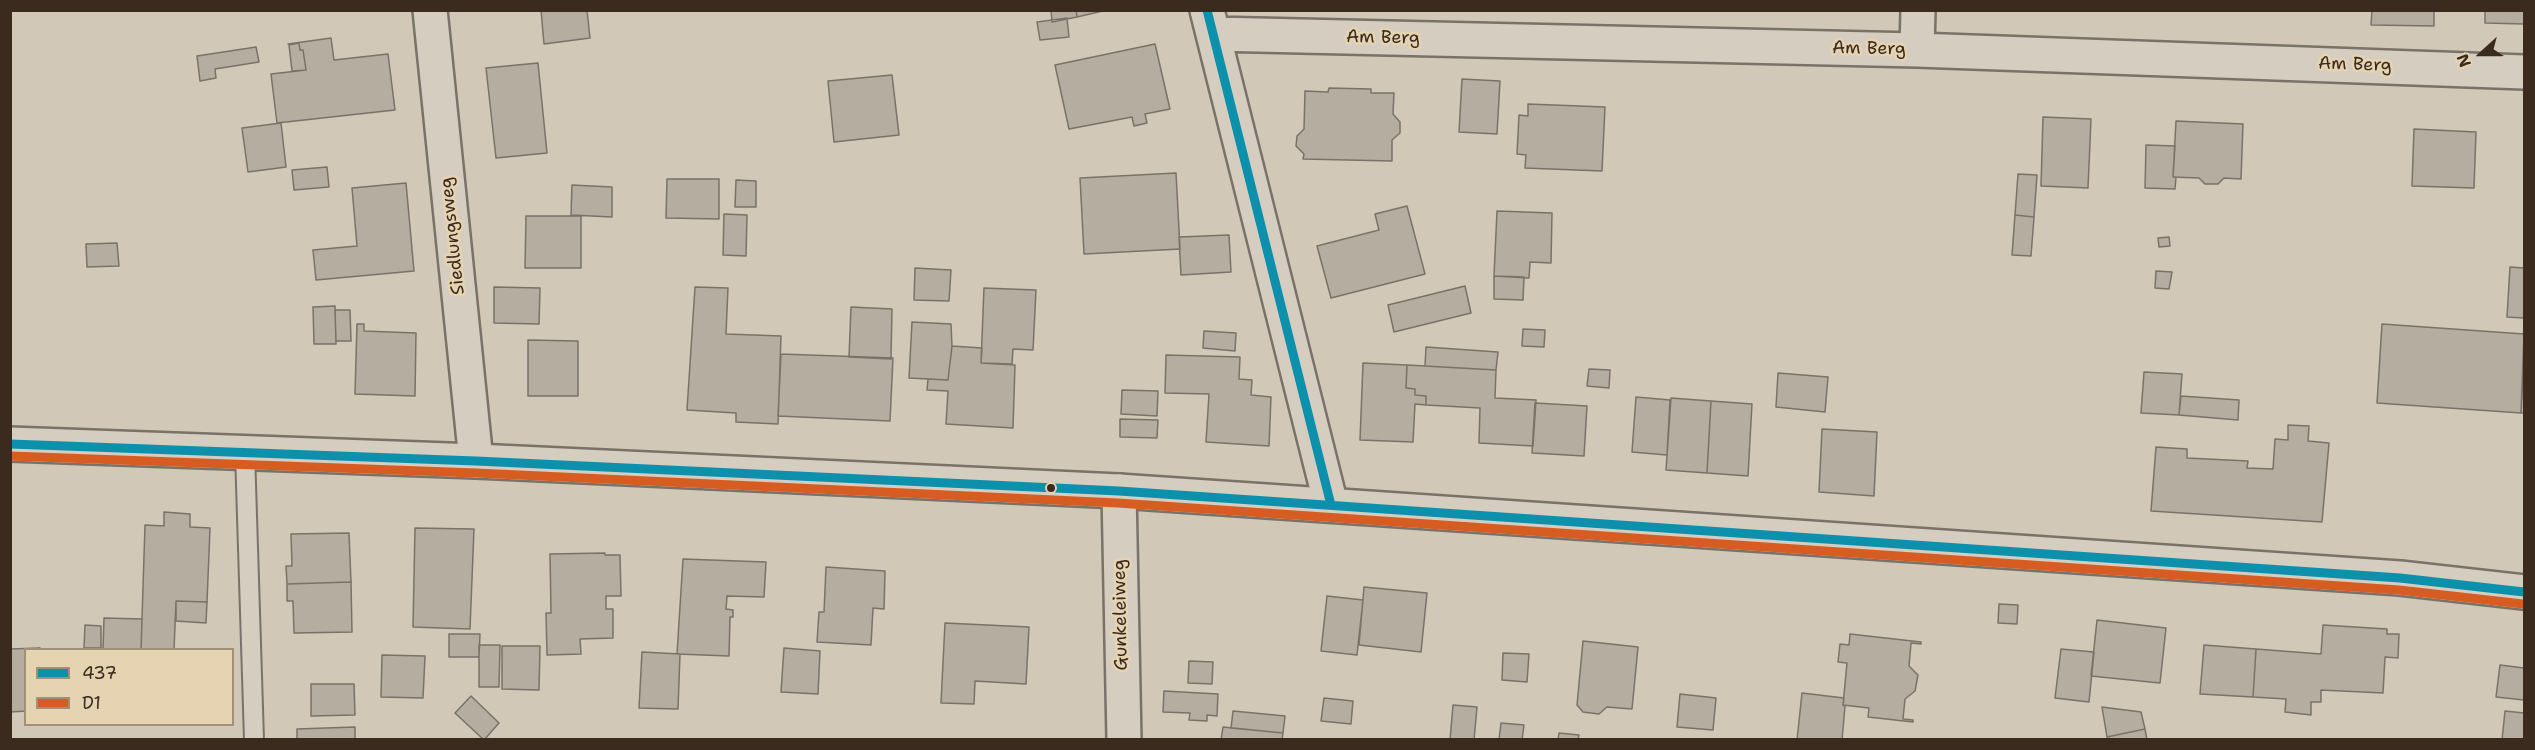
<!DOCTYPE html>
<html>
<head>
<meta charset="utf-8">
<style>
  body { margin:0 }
  #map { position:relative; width:2535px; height:750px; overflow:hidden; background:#d2c8b7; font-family:"Shantell Sans",sans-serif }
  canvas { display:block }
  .frame { position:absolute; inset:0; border:12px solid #3b2a1e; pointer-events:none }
  .legend { position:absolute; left:24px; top:648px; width:210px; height:78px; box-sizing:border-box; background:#e5d3b1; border:2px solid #a18f76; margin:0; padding:8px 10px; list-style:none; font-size:18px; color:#3b2a1e }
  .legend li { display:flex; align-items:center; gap:12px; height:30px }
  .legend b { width:30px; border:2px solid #a18f76 }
  .north { position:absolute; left:2451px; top:24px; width:60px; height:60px; -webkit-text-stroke:4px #e5d3b1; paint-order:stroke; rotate:249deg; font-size:16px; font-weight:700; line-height:24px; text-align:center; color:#3b2a1e }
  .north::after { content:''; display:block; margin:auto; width:21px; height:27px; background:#3b2a1e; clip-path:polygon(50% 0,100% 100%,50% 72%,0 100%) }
</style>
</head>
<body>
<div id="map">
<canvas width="2535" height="750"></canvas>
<div class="frame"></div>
<ul class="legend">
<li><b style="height:8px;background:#0c90ab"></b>437</li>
<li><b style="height:8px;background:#d75c21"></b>D1</li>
</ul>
<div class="north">N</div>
</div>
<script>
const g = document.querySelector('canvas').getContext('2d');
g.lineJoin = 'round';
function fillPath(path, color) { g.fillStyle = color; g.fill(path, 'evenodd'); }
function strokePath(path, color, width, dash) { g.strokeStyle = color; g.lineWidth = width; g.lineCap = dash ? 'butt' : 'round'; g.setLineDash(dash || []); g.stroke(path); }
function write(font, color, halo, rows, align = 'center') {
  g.font = font + ' "Shantell Sans",sans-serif'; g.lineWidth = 5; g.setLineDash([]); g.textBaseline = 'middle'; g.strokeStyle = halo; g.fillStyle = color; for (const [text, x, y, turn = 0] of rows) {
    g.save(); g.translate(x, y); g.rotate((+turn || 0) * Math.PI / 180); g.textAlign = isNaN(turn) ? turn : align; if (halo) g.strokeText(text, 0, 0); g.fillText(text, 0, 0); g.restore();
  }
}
const building = new Path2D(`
  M 541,10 L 587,10 L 590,38 L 544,44 Z
  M 1051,10 L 1076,10 L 1077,17 L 1052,22 Z
  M 1076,10 L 1107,10 L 1077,17 Z
  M 2372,10 L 2434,10 L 2434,26 L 2371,25 Z
  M 2485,10 L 2524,10 L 2524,24 L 2485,23 Z
  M 1067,18 L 1069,37 L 1040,40 L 1037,22 Z
  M 331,38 L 334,60 L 388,54 L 395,110 L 277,123 L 271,74 L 306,70 L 303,50 L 300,50 L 299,43 L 288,44 Z
  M 299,43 L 300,50 L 303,50 L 306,70 L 292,71 L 289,45 Z
  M 1155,44 L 1170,109 L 1145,114 L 1147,123 L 1134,126 L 1132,117 L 1069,129 L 1055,65 Z
  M 256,47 L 259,62 L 215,69 L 216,78 L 200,81 L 197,56 Z
  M 538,63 L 547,153 L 496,158 L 486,68 Z
  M 892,75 L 899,135 L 834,142 L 828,81 Z
  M 1462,79 L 1500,81 L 1497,134 L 1459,132 Z
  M 1329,88 L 1371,89 L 1371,93 L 1394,93 L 1393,114 L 1400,122 L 1400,133 L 1392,140 L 1392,161 L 1303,159 L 1304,154 L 1296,146 L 1297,136 L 1304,129 L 1305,91 L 1328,92 Z
  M 1528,104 L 1605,107 L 1602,171 L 1525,168 L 1526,155 L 1517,154 L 1519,115 L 1528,116 Z
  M 2043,117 L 2091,119 L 2088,188 L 2041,186 Z
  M 2176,121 L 2243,124 L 2241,179 L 2224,178 L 2218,184 L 2205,184 L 2199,178 L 2173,177 Z
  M 281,123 L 286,167 L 248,172 L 242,128 Z
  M 2414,129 L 2476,132 L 2474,188 L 2412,186 Z
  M 2146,145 L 2175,146 L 2173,177 L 2176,177 L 2175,189 L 2145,188 Z
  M 327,167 L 329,187 L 294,190 L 292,170 Z
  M 1176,173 L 1180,249 L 1084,254 L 1080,178 Z
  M 2018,174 L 2037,175 L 2034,217 L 2015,215 Z
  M 667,179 L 719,179 L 719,219 L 666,218 Z
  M 736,180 L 756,181 L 756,207 L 735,207 Z
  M 406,183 L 414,271 L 316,280 L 313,250 L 357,246 L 352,188 Z
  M 572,185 L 612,187 L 612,217 L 571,215 Z
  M 1407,206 L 1425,274 L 1331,298 L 1317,246 L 1379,230 L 1375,214 Z
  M 1497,211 L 1552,213 L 1551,263 L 1530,262 L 1529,278 L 1494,276 Z
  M 724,214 L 747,215 L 746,256 L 723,255 Z
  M 2015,215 L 2034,217 L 2031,256 L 2012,255 Z
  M 526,216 L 581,216 L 581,268 L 525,268 Z
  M 1229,235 L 1231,272 L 1181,275 L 1179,237 Z
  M 2169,237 L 2170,246 L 2159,247 L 2158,238 Z
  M 117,243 L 119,266 L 87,267 L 86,244 Z
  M 2510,267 L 2524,268 L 2524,318 L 2507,317 Z
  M 915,268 L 951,270 L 949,301 L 914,300 Z
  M 2156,271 L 2172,272 L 2169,289 L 2155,288 Z
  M 1494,276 L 1524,277 L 1523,300 L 1494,299 Z
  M 1465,286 L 1471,313 L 1394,332 L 1388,305 Z
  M 494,287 L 540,288 L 539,324 L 494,323 Z
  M 695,287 L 728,288 L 726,334 L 781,336 L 778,424 L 736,422 L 736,413 L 687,410 Z
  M 984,288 L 1036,290 L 1033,350 L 1013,349 L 1012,364 L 981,363 Z
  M 335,306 L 336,344 L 314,344 L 313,307 Z
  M 851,307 L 892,309 L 891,359 L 849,357 Z
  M 335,310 L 350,310 L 351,341 L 336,341 Z
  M 912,322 L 951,324 L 952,346 L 948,380 L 909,378 Z
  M 357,324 L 364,324 L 364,331 L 416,333 L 415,396 L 355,394 Z
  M 2382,324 L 2524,334 L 2521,413 L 2377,403 Z
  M 1523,329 L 1545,330 L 1544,347 L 1522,346 Z
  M 1204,331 L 1236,333 L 1235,351 L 1203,348 Z
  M 528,340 L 578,341 L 578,396 L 528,396 Z
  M 952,346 L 982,348 L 981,363 L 1015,365 L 1013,428 L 946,424 L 948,391 L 927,390 L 928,379 L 948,380 Z
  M 1426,347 L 1498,352 L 1496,370 L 1425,366 Z
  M 781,354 L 893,358 L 890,421 L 778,416 Z
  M 1166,355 L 1240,357 L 1239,379 L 1252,380 L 1251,395 L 1271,397 L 1269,446 L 1206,442 L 1209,394 L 1165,393 Z
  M 2524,357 L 2524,413 L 2521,413 Z
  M 1363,363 L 1407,365 L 1406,388 L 1415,389 L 1415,395 L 1426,396 L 1426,405 L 1415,404 L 1413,442 L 1360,440 Z
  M 1407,365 L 1496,370 L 1495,398 L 1536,400 L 1533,446 L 1479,443 L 1480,408 L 1426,405 L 1426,396 L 1415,395 L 1415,389 L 1406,388 Z
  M 1589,369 L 1610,370 L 1609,388 L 1587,386 Z
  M 2144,372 L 2182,374 L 2179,415 L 2141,413 Z
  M 1778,373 L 1828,377 L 1825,412 L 1776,407 Z
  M 1122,390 L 1158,391 L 1157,416 L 1121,414 Z
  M 2181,396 L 2239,400 L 2238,420 L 2179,415 Z
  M 1636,397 L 1670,400 L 1667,455 L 1632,452 Z
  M 1671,398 L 1711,401 L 1707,473 L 1666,470 Z
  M 1711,401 L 1752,404 L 1748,476 L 1707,473 Z
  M 1535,403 L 1587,406 L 1584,456 L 1532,453 Z
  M 1120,419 L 1158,420 L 1157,438 L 1120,437 Z
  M 2288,425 L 2309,426 L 2308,441 L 2329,443 L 2322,522 L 2151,511 L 2156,447 L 2187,449 L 2187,458 L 2248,461 L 2247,468 L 2273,469 L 2275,439 L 2288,440 Z
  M 1822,429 L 1877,432 L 1874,496 L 1819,492 Z
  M 164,512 L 190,514 L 190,527 L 210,528 L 207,602 L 176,601 L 174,650 L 141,650 L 145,525 L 164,526 Z
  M 415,528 L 474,529 L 470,629 L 413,627 Z
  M 349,533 L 351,582 L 287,584 L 286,566 L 292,566 L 291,534 Z
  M 605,553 L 605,555 L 620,555 L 621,596 L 606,596 L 606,609 L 613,609 L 613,638 L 580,639 L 581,654 L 547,655 L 546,613 L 551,613 L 550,554 Z
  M 683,559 L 766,562 L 764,597 L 727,596 L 726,609 L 733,610 L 733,617 L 730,617 L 729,656 L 677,654 Z
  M 826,567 L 885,571 L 884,609 L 873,608 L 871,645 L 817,642 L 819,612 L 824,612 Z
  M 351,582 L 352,632 L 294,633 L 293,601 L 287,601 L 287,584 Z
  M 1364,587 L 1427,593 L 1421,652 L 1359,645 Z
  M 1327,596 L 1363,600 L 1357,655 L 1321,651 Z
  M 176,601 L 207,602 L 206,623 L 176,621 Z
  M 1999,604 L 2018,605 L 2017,624 L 1998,623 Z
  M 104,618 L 142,619 L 141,650 L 103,650 Z
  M 2097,620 L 2166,628 L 2160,683 L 2091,676 Z
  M 945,623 L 1029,627 L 1026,684 L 975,681 L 974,704 L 941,703 Z
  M 85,625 L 101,626 L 101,648 L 84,648 Z
  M 2323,625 L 2387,629 L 2387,634 L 2399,634 L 2398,658 L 2385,657 L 2383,693 L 2321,690 L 2321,702 L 2311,702 L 2311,715 L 2285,712 L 2286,699 L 2253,697 L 2256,649 L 2321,654 Z
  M 449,634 L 480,634 L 479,657 L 449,657 Z
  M 1850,634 L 1921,642 L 1921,644 L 1911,643 L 1909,666 L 1918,675 L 1915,691 L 1905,699 L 1903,719 L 1913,720 L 1913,722 L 1868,717 L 1869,708 L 1843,705 L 1847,663 L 1838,662 L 1840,644 L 1849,645 Z
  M 1583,641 L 1638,647 L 1632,709 L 1607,707 L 1599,714 L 1583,712 L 1577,705 Z
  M 479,645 L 500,645 L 499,687 L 479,687 Z
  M 2204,645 L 2256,649 L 2253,697 L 2200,694 Z
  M 502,646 L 540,646 L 539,690 L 502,689 Z
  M 40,648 L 26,650 L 26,711 L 10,712 L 10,649 Z
  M 784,648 L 820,651 L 818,694 L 781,692 Z
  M 2061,649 L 2094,652 L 2089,702 L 2055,698 Z
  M 642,652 L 680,654 L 678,709 L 639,708 Z
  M 1503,653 L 1529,654 L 1527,682 L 1502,680 Z
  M 382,655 L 425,656 L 423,698 L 381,697 Z
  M 1189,661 L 1213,662 L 1212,684 L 1188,683 Z
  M 2500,665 L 2524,668 L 2524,700 L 2496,697 Z
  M 311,684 L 354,684 L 355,715 L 311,716 Z
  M 1164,691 L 1218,694 L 1217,716 L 1207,715 L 1207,721 L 1189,720 L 1190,713 L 1163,712 Z
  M 1802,693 L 1844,698 L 1843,705 L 1845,706 L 1842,740 L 1797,740 Z
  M 1680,694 L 1716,698 L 1713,730 L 1677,727 Z
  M 471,696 L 499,723 L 484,740 L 455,713 Z
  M 1324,698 L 1353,701 L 1351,724 L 1321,721 Z
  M 1453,705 L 1477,707 L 1474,740 L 1450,740 Z
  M 2102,707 L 2141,712 L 2145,729 L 2107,737 Z
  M 1233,711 L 1285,716 L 1283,733 L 1231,728 Z
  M 2505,711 L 2524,713 L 2524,740 L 2502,740 Z
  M 1501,723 L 1524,725 L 1522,740 L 1499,740 Z
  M 355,727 L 355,740 L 297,740 L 297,729 Z
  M 1223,727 L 1283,733 L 1282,740 L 1221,740 Z
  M 2145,729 L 2147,740 L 2107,740 L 2107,737 Z
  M 1559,733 L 1579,735 L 1578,740 L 1558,740 Z`);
const service = new Path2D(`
  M 245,452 L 254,740`);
const minor = new Path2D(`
  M 430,10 L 476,461
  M 1207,10 L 1331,505
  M 1213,34 L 1917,50 L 2524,72
  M 1917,50 L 1918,10
  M 1119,491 L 1124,740`);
const tertiary = new Path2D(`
  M 10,444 L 476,461 L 1119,491 L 2400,578 L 2524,592`);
const bus1 = new Path2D(`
  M 1207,10 L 1331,505
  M 10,444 L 476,461 L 1119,491 L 2400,578 L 2524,592`);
const bus2 = new Path2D(`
  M 10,456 L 476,473 L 1118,503 L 2399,590 L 2523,604`);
const markers = [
  [1051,488,5,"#3b2a1e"]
];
const streetNames = [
  ["Am Berg",1383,38,1],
  ["Am Berg",1869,49,1],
  ["Am Berg",2355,65,2],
  ["Siedlungsweg",453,236,-96],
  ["Gunkeleiweg",1121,615,-91]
];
fillPath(building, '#b5ada0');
strokePath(building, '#7a7268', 1.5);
strokePath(service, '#7a7268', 22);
strokePath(minor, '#7a7268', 38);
strokePath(tertiary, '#7a7268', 38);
strokePath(service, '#d4cdc0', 18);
strokePath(minor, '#d4cdc0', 33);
strokePath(tertiary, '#d4cdc0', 33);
strokePath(bus1, '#0c90ab', 9);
strokePath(bus2, '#d75c21', 9);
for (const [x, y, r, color] of markers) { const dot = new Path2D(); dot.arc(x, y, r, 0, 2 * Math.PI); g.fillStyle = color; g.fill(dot); strokePath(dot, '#e5d3b1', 2); }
write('18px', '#3b2a1e', '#e5d3b1', streetNames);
</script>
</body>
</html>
